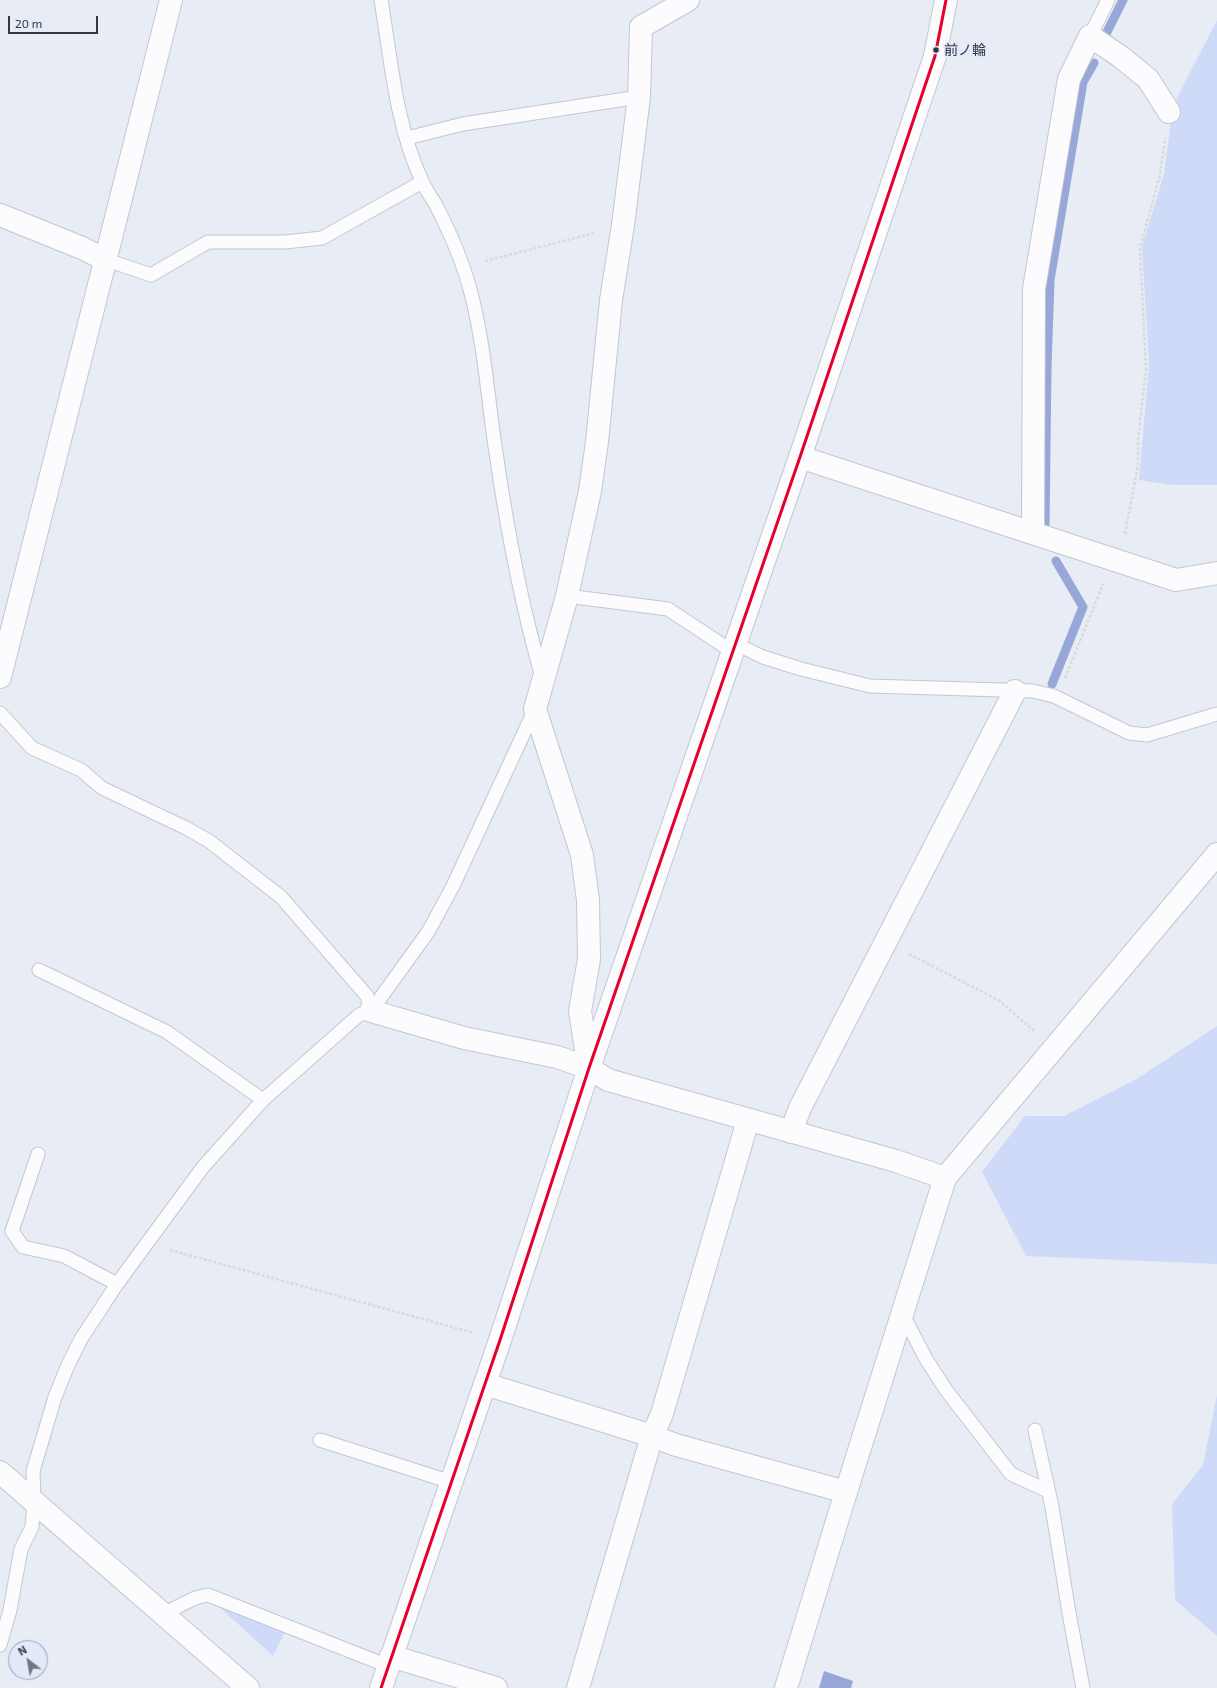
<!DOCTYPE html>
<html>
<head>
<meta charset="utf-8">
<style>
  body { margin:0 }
  #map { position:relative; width:1217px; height:1688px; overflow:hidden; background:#e8ecf5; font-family:"Exo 2",sans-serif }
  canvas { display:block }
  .north { position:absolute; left:8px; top:1640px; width:40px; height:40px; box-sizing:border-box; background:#e2e9fb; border:1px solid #9ca2b1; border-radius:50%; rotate:329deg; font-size:11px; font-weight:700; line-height:16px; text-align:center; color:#333743 }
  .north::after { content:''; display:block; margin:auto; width:14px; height:18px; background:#727681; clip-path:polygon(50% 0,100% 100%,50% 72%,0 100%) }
  .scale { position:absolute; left:8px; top:16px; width:90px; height:18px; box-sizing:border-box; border:2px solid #333743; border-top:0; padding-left:5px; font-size:12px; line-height:14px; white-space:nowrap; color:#333743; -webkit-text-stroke:3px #e2e9fb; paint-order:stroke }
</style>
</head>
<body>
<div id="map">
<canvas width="1217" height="1688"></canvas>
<div class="north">N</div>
<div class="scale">20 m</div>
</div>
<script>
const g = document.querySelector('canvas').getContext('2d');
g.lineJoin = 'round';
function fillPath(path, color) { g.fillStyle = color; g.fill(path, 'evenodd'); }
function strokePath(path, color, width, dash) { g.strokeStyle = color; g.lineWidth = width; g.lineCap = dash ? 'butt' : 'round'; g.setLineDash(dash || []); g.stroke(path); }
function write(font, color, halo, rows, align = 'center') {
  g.font = font + ' "Exo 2","Noto Sans JP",sans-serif'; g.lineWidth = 3.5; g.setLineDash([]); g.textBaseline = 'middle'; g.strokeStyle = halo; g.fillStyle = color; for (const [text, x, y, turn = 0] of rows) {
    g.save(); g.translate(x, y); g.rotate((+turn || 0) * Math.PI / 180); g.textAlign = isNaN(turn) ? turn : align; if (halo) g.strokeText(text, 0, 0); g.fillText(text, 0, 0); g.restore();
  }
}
const green = new Path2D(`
  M 1217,20 L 1217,485 L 1171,485 L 1139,480 L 1149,363 L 1142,247 L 1164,174 L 1173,106 Z
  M 1217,1026 L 1217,1264 L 1026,1256 L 982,1172 L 1025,1116 L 1064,1116 L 1135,1080 Z
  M 1217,1395 L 1217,1636 L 1175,1600 L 1172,1504 L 1203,1465 Z
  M 214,1602 L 286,1630 L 273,1656 Z`);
const water = new Path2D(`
  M 824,1671 L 853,1681 L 851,1688 L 819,1688 Z`);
const stream = new Path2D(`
  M 1106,34 L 1123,0
  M 1045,525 L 1047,368 L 1050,280 L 1083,82 L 1094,63
  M 1052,684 L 1083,607 L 1056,561`);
const path = new Path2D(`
  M 485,261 L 595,233
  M 1125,534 L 1138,465 L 1138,441 L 1146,369 L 1140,248 L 1160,175 L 1165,138
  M 1065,678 L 1103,584
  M 909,954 L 1000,1001 L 1034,1031
  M 170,1250 L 474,1333`);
const lane = new Path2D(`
  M 381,0 C 391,60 396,126 422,181 C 426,191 433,199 438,209 C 452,237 465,267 472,297 C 485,349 488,401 496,453 C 507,529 521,604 542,677
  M 1090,36 L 1108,0
  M 407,138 L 463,124 L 639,97
  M 104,259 L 151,275 L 208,242 L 285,242 L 322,238 L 422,182
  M 567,596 L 668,609 L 733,652
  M 736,644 L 763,657 L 801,669 L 870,686 L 1033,691 L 1054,696 L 1129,733 L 1147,735 L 1217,714
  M 0,713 L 32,748 L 81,770 L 102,788 L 186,828 L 209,841 L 281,897 L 367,996 L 371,1011
  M 39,970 L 167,1032 L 263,1100
  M 38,1154 L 12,1231 L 23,1247 L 64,1256 L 117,1284
  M 902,1313 L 926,1359 L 946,1390 L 1011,1474 L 1048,1491
  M 1035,1430 L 1052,1507 L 1069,1613 L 1083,1688
  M 320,1440 L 451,1482
  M 163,1614 L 195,1598 L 208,1595 L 388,1666
  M 0,1645 L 10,1610 L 21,1549 L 32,1527 L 34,1501 L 33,1471 L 55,1397 L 68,1365 L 81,1339 L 117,1284 L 203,1167 L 263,1100 L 359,1015 L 371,1011 L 428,932 L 453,886 L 535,709`);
const street = new Path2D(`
  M 0,215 L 82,248 L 104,259
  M 800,457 L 1176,580 L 1217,573
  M 1033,533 L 1034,289 L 1069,79 L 1090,36 L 1121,57 L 1148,79 L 1169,112
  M 0,677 L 171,0
  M 371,1011 L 464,1038 L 557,1057 L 589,1068 L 608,1080 L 896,1161 L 945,1178
  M 589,1068 L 580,1011 L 589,959 L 588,900 L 582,855 L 535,709 L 567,596 L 590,491 L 597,442 L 611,300 L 623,225 L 639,97 L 641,27 L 688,0
  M 791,1132 L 800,1108 L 1015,691
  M 485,1384 L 652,1436 L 676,1445 L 846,1492
  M 391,1656 L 496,1688
  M 578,1688 L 652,1436 L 662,1414 L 748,1120`);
const secondary = new Path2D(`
  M 0,1472 L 248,1688
  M 786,1688 L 846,1492 L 945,1178 L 1217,854`);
const primary = new Path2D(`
  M 381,1688 L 500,1340 L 589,1068 L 800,457 L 935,56 L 946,0`);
const bus1 = new Path2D(`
  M 381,1688 L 500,1340 L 589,1068 L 800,457 L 935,56 L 946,0`);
const markers = [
  [936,50,3.5,"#333743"]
];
const busNames = [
  ["前ノ輪",944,50]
];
fillPath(green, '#cfdaf9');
fillPath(water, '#97a7d7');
strokePath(stream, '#97a7d7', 9);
strokePath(lane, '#c3c7d0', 15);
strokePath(street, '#c3c7d0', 24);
strokePath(secondary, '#c3c7d0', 24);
strokePath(primary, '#c3c7d0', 24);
strokePath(path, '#d8d9dc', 2.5, [3, 2]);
strokePath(lane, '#fcfcfe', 13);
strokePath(street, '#fcfcfe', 22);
strokePath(secondary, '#fcfcfe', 22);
strokePath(primary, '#fcfcfe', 22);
strokePath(bus1, '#e4002b', 3);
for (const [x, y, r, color] of markers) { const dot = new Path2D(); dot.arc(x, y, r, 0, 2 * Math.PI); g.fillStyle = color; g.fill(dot); strokePath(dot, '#e2e9fb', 1.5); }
write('14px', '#333743', '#e2e9fb', busNames, 'left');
</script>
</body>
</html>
